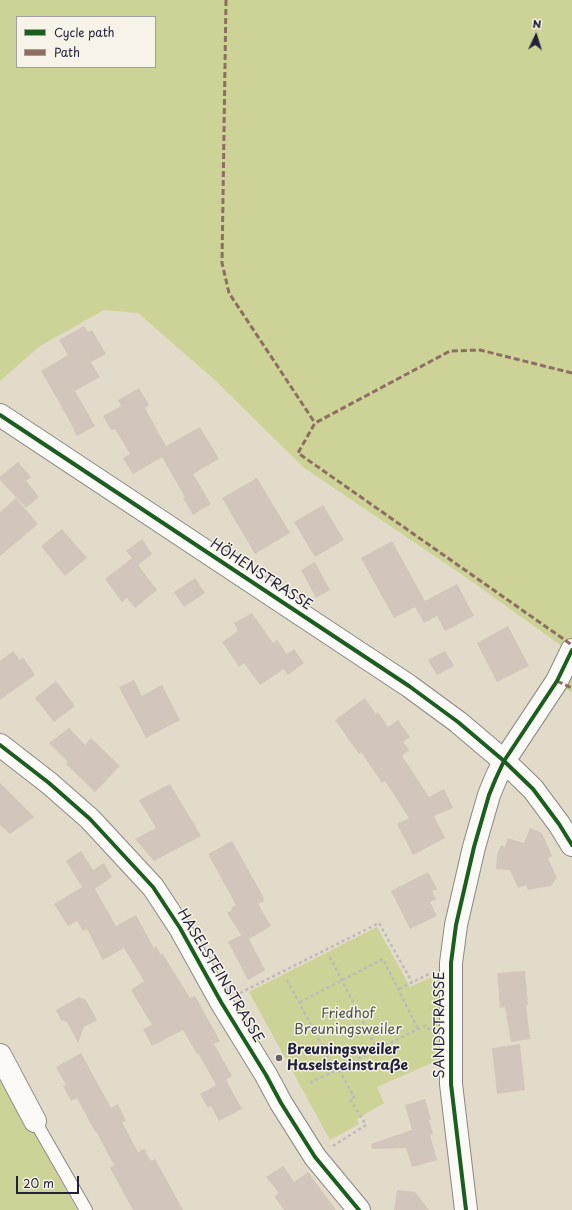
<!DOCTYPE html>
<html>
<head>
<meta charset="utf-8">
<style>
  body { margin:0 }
  #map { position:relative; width:572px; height:1210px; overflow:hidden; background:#e3dbc9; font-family:"Playpen Sans",sans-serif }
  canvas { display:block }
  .legend { position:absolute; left:16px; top:16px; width:140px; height:52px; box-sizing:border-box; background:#f7f3e8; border:1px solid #a29fa3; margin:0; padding:5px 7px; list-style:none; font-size:12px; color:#22223b }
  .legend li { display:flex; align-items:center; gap:8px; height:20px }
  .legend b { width:20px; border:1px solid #a29fa3 }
  .north { position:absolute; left:516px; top:16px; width:40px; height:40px; -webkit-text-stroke:3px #f7f3e8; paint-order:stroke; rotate:4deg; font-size:11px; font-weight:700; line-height:16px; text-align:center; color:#22223b }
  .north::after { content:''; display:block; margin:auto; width:14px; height:18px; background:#22223b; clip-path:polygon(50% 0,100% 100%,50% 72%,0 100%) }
  .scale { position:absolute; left:16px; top:1176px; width:63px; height:18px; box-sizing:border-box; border:2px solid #22223b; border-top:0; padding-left:5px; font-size:12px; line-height:14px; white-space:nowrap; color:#22223b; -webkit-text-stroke:3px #f7f3e8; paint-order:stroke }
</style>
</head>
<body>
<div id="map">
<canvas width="572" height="1210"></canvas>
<ul class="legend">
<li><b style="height:5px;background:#1b5e20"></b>Cycle path</li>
<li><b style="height:5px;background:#8d6e63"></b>Path</li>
</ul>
<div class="north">N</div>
<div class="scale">20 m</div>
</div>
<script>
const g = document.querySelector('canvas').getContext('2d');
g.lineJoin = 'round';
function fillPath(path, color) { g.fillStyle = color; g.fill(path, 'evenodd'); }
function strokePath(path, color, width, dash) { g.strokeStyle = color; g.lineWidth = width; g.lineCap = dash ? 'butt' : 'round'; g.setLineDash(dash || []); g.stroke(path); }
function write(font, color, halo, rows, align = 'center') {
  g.font = font + ' "Playpen Sans",sans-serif'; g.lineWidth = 3; g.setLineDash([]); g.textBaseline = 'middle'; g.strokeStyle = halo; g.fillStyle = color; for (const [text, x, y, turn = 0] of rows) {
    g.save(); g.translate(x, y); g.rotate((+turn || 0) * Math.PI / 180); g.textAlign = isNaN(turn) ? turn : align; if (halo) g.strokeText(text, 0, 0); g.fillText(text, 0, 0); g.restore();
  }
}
const green = new Path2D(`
  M 0,0 L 572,0 L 572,692 L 549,681 L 563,647 L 467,578 L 303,467 L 216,381 L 138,313 L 104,310 L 40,346 L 0,381 ZM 17,17 L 155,17 L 155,67 L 17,67 Z
  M 377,927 L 410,987 L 440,973 L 441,1059 L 377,1087 L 384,1103 L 357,1119 L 359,1124 L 330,1140 L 249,992 Z
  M 0,1071 L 2,1074 L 77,1210 L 0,1210 Z`);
const building = new Path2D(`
  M 84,326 L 88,332 L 92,330 L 106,354 L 91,362 L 100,377 L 75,391 L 95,426 L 77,436 L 68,418 L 41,371 L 68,355 L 59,340 Z
  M 139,388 L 149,405 L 145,408 L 166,446 L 200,427 L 219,459 L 193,474 L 211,504 L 193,515 L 183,498 L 185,497 L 162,457 L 133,474 L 123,458 L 130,454 L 115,429 L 111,430 L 103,416 L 121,406 L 118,400 Z
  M 18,462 L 31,477 L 26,481 L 39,497 L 26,508 L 0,480 L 0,477 Z
  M 257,478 L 290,533 L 255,554 L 222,498 Z
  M 16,498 L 38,524 L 0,556 L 0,512 Z
  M 323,505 L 344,540 L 315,557 L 294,522 Z
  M 62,529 L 87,558 L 65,576 L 41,546 Z
  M 142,539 L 152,554 L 138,565 L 157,590 L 135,608 L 127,598 L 122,602 L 105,579 L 132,558 L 126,551 Z
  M 392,541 L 425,601 L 457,584 L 474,616 L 445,631 L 437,616 L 424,623 L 415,607 L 394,618 L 361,558 Z
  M 315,562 L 330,590 L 316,598 L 301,570 Z
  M 195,578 L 205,593 L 184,607 L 174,592 Z
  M 252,613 L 273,643 L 277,640 L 287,654 L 294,649 L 304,663 L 288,675 L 284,669 L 260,685 L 244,663 L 239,667 L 222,642 L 238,631 L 234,623 Z
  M 508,626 L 529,666 L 497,682 L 477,643 Z
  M 13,651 L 20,660 L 23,657 L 35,675 L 0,700 L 0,661 Z
  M 445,651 L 454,666 L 437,675 L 428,660 Z
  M 134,680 L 142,696 L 162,685 L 180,720 L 146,738 L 119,687 Z
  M 56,681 L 75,706 L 54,722 L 35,698 Z
  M 365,698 L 376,714 L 378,712 L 388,727 L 398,720 L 410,737 L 403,742 L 409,750 L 402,756 L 429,797 L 444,789 L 453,808 L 434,816 L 445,838 L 413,855 L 397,824 L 409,818 L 385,781 L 382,783 L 361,752 L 359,754 L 335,720 Z
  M 69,728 L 85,745 L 91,738 L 120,766 L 95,792 L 66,764 L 68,762 L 49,743 Z
  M 0,783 L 34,817 L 10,834 L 0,825 Z
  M 170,784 L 201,836 L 154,861 L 135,839 L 156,828 L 139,800 Z
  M 530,828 L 542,833 L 552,856 L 548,858 L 557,878 L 551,886 L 528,890 L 526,885 L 518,888 L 510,870 L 496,869 L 497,855 L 501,845 L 505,847 L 508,838 L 524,843 Z
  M 232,841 L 264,898 L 263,899 L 264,901 L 258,904 L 271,926 L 249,939 L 265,970 L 248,980 L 228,942 L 241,935 L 227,913 L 232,910 L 231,908 L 236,905 L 208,854 Z
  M 81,851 L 93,870 L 104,863 L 112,877 L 95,889 L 116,926 L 136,915 L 154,948 L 156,946 L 161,955 L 162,953 L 190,998 L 195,996 L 220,1041 L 214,1044 L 232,1076 L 221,1083 L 226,1080 L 242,1109 L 219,1121 L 211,1106 L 208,1108 L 200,1094 L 216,1085 L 198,1053 L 197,1054 L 183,1030 L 152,1046 L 143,1029 L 152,1025 L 131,990 L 144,981 L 124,948 L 103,960 L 87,929 L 83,931 L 77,921 L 68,926 L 54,904 L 82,887 L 66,861 Z
  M 428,872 L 437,889 L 432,891 L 436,899 L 430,902 L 437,916 L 410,929 L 391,891 Z
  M 525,971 L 528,1005 L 526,1005 L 530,1039 L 511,1042 L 505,1007 L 500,1008 L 497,973 Z
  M 79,997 L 86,1000 L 97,1020 L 84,1027 L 78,1043 L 67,1022 L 61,1020 L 56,1010 Z
  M 520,1044 L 525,1090 L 497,1094 L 492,1048 Z
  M 81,1053 L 111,1108 L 118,1104 L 126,1121 L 122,1122 L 138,1152 L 144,1149 L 151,1161 L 155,1159 L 183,1210 L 133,1210 L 110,1168 L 114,1165 L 96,1131 L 95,1132 L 77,1098 L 71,1101 L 63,1086 L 66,1085 L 56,1067 Z
  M 425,1099 L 431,1119 L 429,1120 L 433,1134 L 430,1135 L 437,1160 L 412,1167 L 406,1148 L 372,1149 L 371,1144 L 412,1130 L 405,1105 Z
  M 283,1166 L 294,1182 L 308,1172 L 336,1210 L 284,1210 L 274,1196 L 279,1193 L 266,1177 Z
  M 397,1190 L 415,1192 L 429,1210 L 394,1210 Z`);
const path = new Path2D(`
  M 330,957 L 377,1049
  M 287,980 L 335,1070
  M 399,989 L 431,973
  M 240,993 L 379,923 L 412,982
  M 300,1002 L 383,959 L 418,1029
  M 310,1083 L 418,1029 L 425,1026 L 430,1030
  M 333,1146 L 366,1125 L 350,1099 L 354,1097 L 338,1068`);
const service = new Path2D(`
  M 35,1121 L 86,1210`);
const minor = new Path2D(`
  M 0,415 L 409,686 L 458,722 L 504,761 L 533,789 L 559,824 L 572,845
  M 0,1055 L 35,1121
  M 466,1210 L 451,1084 L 451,963 L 456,925 L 474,847 L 489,795 L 496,778 L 504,761 L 557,681 L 572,650`);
const tertiary = new Path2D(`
  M 0,745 L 49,783 L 90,819 L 153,887 L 180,928 L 221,1002 L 266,1075 L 281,1103 L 315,1157 L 359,1210`);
const quiet = new Path2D(`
  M 226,0 L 222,263 L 229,293 L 315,423
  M 572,373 L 480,350 L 450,351 L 315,423 L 298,453 L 572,645
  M 557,681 L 572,688`);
const cycleway = new Path2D(`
  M 0,415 L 409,686 L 458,722 L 504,761 L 533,789 L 559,824 L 572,845
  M 0,745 L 49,783 L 90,819 L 153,887 L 180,928 L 221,1002 L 266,1075 L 281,1103 L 315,1157 L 359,1210
  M 466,1210 L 451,1084 L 451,963 L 456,925 L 474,847 L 489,795 L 496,778 L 504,761 L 557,681 L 572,650`);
const markers = [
  [279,1058,4,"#66636d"]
];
const streetNames = [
  ["HÖHENSTRASSE",261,575,33],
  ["HASELSTEINSTRASSE",220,976,59],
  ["SANDSTRASSE",440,1025,-90]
];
const parkNames = [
  ["Friedhof",348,1014],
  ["Breuningsweiler",348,1030]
];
const poiNames = [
  ["Breuningsweiler",287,1050],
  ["Haselsteinstraße",287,1066]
];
fillPath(green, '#cdd296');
fillPath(building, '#d2c5bc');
strokePath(service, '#8c8883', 14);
strokePath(minor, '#8c8883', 24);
strokePath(tertiary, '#8c8883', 24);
strokePath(path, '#bcbaba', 2.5, [3, 3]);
strokePath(service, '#fbfaf7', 12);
strokePath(minor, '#fbfaf7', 22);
strokePath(tertiary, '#fbfaf7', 22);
strokePath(quiet, '#8d6e63', 3, [6, 3]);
strokePath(cycleway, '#1b5e20', 4);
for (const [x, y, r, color] of markers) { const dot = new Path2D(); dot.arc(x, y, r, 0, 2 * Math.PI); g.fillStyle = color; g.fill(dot); strokePath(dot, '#f7f3e8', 1.5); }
write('14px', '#22223b', '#f7f3e8', streetNames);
write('14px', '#50554a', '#f7f3e8', parkNames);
write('bold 14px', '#22223b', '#f7f3e8', poiNames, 'left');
</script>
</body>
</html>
